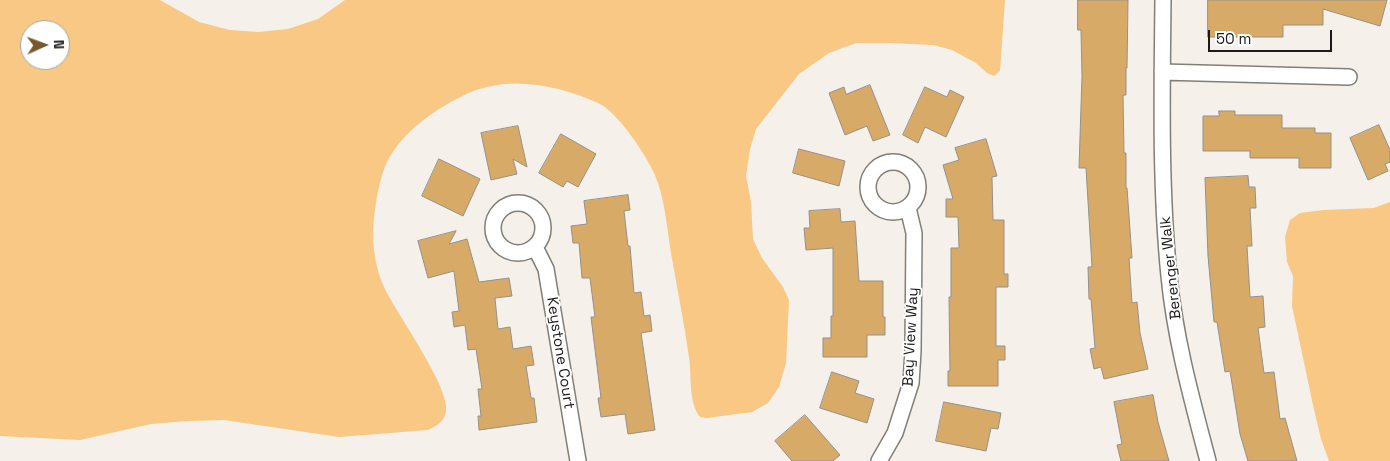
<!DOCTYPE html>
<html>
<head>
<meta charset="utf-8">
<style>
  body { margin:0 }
  #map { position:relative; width:1390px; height:461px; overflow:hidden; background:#f5f0e9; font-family:"Space Grotesk",sans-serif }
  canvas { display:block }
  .north { position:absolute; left:20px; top:20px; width:50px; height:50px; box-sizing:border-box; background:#fff; border:1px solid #a4a3a3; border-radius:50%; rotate:88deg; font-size:14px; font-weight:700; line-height:20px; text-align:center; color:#1c1a18 }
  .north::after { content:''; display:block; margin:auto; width:18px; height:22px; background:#76582c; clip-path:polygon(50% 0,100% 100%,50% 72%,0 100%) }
  .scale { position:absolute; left:1208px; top:30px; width:124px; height:22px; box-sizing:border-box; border:2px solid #1c1a18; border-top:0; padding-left:6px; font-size:15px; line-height:18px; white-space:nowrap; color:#1c1a18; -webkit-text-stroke:4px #fff; paint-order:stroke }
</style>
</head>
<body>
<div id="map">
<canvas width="1390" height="461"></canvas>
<div class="north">N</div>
<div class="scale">50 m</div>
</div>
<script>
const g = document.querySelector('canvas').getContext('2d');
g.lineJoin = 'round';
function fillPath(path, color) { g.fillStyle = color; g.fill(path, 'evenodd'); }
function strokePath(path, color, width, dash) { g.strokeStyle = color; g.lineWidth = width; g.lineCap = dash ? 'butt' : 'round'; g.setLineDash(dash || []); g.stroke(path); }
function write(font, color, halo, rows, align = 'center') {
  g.font = font + ' "Space Grotesk",sans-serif'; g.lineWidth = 4; g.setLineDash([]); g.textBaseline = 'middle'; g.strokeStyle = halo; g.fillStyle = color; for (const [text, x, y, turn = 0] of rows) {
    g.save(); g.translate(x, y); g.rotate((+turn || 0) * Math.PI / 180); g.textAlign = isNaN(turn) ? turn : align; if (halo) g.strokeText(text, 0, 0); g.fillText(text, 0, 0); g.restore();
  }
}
const water = new Path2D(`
  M 0,0 L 160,0 L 199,22 L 230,30 L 258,32 L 288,29 L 318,19 L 345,0 L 1005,0 L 1000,71 L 994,76 L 987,73 L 976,63 L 952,50 L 933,45 L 889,43 L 856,43 L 829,53 L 799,74 L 756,129 L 750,149 L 746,176 L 751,202 L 753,239 L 762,258 L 783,287 L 789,300 L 786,363 L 779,387 L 768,403 L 752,412 L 707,418 L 700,417 C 688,401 692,377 689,357 C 684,322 677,288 671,253 C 667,228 665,199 655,175 C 646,155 618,112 598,103 C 565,88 522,78 487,87 C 469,91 454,100 439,109 C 419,122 401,137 389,158 C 379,176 374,211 373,231 C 373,251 376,269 384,287 C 396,313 451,388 446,412 C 444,422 436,426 428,430 L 339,437 L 224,420 L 187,421 L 151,424 L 80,440 L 0,436 ZM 30,30 L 60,30 L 60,60 L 30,60 Z
  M 1390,202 L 1390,461 L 1329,461 L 1321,439 L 1313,405 L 1292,306 L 1293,276 L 1287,262 L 1285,237 L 1290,220 L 1300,213 L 1323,210 L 1374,208 Z`);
const building = new Path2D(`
  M 1078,0 L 1128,0 L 1127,68 L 1126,68 L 1126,95 L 1123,95 L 1124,153 L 1126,153 L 1126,188 L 1127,188 L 1132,258 L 1129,258 L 1132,303 L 1137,302 L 1140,333 L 1148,369 L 1104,379 L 1101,367 L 1094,369 L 1090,349 L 1095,348 L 1091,299 L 1089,299 L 1088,267 L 1092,267 L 1086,168 L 1079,168 L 1082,76 L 1081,30 L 1078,30 Z
  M 1208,0 L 1387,0 L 1380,26 L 1323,9 L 1323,25 L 1283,25 L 1283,37 L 1208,37 Z
  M 870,85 L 890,135 L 873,141 L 867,126 L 845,135 L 829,93 L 844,87 L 846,94 Z
  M 925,87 L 947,97 L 950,90 L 964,97 L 946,137 L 925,127 L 918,143 L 903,135 Z
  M 1219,111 L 1235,111 L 1235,115 L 1282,115 L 1282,128 L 1315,128 L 1315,133 L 1331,133 L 1331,168 L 1299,168 L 1299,158 L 1250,158 L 1250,151 L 1203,151 L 1203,116 L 1219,116 Z
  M 1379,125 L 1390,150 L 1390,162 L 1385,164 L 1388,171 L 1368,180 L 1350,138 Z
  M 518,126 L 527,167 L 513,159 L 517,174 L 491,180 L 481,133 Z
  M 561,134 L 596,154 L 578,187 L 567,181 L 563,187 L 539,173 Z
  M 986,139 L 997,176 L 992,177 L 993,220 L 1004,220 L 1004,274 L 1008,274 L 1008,287 L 996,287 L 996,346 L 1005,346 L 1005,360 L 998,360 L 998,386 L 948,386 L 948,371 L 950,371 L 949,297 L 951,297 L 951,248 L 959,248 L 958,217 L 946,217 L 946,199 L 953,199 L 943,165 L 959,160 L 955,148 Z
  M 799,149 L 845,161 L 839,186 L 793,173 Z
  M 439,159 L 480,179 L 463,216 L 422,196 Z
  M 1248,176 L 1249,187 L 1255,187 L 1256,208 L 1250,208 L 1252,246 L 1247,246 L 1250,297 L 1263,296 L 1265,327 L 1258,328 L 1264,373 L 1274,372 L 1280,419 L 1285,418 L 1297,461 L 1248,461 L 1240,434 L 1230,371 L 1225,372 L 1217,322 L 1214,322 L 1208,256 L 1205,178 Z
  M 628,195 L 630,210 L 624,211 L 628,246 L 630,246 L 634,293 L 641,292 L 644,316 L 650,315 L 652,331 L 641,333 L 655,430 L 628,434 L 625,414 L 601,417 L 598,398 L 601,398 L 591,317 L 595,317 L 590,278 L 582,278 L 579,243 L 573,243 L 571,226 L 587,224 L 584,201 Z
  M 840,209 L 841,222 L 855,221 L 859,281 L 883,281 L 883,317 L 885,317 L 885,335 L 867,335 L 867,357 L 823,357 L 823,338 L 831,338 L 831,316 L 833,316 L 833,248 L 806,250 L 804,228 L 810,228 L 809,211 Z
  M 456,231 L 449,244 L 467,239 L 479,282 L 509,278 L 512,296 L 495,298 L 498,329 L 510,327 L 513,349 L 531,346 L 534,365 L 526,366 L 531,398 L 534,398 L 537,422 L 479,430 L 478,416 L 481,416 L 478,389 L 482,389 L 476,349 L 468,350 L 465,325 L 454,327 L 452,312 L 459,311 L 454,271 L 428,278 L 418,241 Z
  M 832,372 L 859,381 L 855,393 L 874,399 L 867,423 L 820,408 Z
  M 1153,395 L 1158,422 L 1169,461 L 1121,461 L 1117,445 L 1122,444 L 1114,402 Z
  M 944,402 L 1001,413 L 998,429 L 991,428 L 986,451 L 936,441 Z
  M 805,415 L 840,455 L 833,461 L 792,461 L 775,441 Z`);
const street = new Path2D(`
  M 1163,0 C 1162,92 1160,185 1169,276 C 1175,339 1192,400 1208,461
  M 1162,72 L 1349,77
  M868 187a25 25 0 1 1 50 0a25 25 0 1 1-50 0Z
  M493 228a25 25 0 1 1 50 0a25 25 0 1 1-50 0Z
  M 535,247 L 546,269 L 578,461
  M 879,461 L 895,433 L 911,383 L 913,351 L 914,233 L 908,208`);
const streetNames = [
  ["Berenger Walk",1171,268,-96],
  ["Bay View Way",911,337,-87],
  ["Keystone Court",560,353,81]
];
fillPath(water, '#f8c884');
fillPath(building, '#d8aa67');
strokePath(building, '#95908a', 1);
strokePath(street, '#827e78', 18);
strokePath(street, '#fff', 15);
write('15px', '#1c1a18', '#fff', streetNames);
</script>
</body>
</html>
